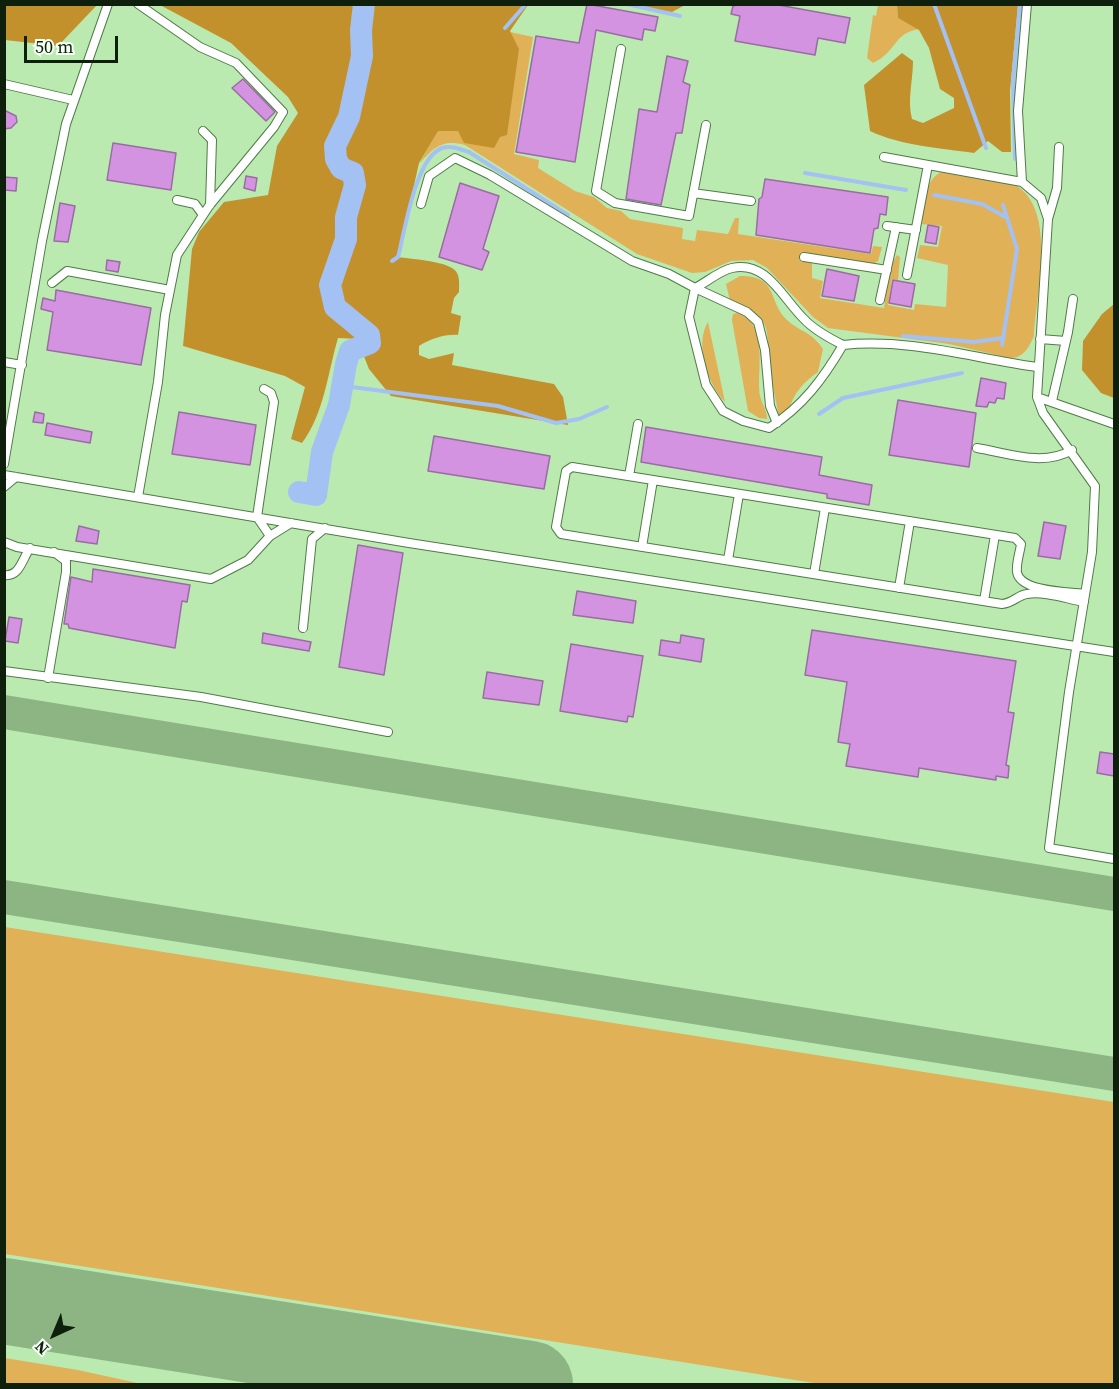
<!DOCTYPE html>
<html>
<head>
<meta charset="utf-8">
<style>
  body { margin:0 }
  #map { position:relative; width:1119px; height:1389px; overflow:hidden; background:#baeab0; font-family:"Source Serif 4",serif }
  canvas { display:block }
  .frame { position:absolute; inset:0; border:6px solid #0e200b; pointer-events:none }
  .north { position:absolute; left:24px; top:1305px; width:60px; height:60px; -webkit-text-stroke:4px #f5fff3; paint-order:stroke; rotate:224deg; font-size:16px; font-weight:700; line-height:24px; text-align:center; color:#0e200b }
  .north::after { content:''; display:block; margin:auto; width:21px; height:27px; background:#0e200b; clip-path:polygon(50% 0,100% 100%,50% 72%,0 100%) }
  .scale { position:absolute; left:24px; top:36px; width:94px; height:27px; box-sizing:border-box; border:3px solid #0e200b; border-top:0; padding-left:8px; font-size:18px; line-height:21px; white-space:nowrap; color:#0e200b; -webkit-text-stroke:4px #f5fff3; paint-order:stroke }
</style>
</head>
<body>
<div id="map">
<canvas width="1119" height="1389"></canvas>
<div class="frame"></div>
<div class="north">N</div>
<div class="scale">50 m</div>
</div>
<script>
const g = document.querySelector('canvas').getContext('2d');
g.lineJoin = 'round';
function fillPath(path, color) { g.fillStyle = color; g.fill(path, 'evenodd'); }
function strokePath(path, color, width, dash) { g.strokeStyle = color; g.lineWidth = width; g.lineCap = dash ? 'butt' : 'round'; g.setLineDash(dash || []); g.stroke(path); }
const green = new Path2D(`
  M 878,5 L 897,5 L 898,18 L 919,29 C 893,33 897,52 873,63 L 867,58 L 873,15 L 876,16 Z
  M 510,32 L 533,37 L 514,154 L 539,160 L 538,168 L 575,191 L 594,197 L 607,208 L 621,211 L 630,219 L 683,228 L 682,239 L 695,241 L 697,230 L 728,234 L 735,218 L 739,218 L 738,234 L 871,254 L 873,246 L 882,247 L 878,261 L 873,264 L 802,252 L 801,261 L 812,263 L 812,278 L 823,281 L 820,298 L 884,308 L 890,267 L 897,255 L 900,257 L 898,280 L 892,279 L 888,305 L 914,310 L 915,304 L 946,307 L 948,265 L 917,258 L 920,245 L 938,247 L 942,226 L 922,224 C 925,204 923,177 946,170 C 966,174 990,175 1009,182 C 1060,202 1036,293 1034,336 C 1029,347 1024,358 1010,358 L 949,344 L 828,328 L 813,317 L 767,268 L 753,260 L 731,261 L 705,272 L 692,273 L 637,254 L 465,145 C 442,139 434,147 419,164 L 438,130 L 458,131 Z
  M 740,276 C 779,276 767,300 787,320 C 800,332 811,331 823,349 L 818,372 C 805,381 792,394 789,411 L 779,416 C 776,400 772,385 770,369 C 765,327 776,320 730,301 L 726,284 Z
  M 738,313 C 770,326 756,370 760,396 C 762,404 767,410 767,419 L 759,418 L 748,411 L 732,320 L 733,314 Z
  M 708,322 L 725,402 C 708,385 694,344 708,322 Z
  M 5,927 L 1114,1102 L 1114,1384 L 820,1384 L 5,1254 Z
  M 5,1358 L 78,1370 L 142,1384 L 5,1384 Z`);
const forest = new Path2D(`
  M 5,4 L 97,4 L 97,5 L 58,46 L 5,40 Z
  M 160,5 L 528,5 L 510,31 L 519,49 L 507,135 L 500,137 L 494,148 L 464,143 L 458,131 L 438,131 L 419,163 L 398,257 C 410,259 452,261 457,273 C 460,278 459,287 459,292 L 454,298 L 451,313 L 461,316 L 458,335 C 445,334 430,339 419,346 L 419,355 L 429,359 L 454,353 L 452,365 L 554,384 L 563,397 L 568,425 L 391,396 L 369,369 L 357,339 L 338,338 C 328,372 324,414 302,443 L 291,439 L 305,387 L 285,376 L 183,346 L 192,249 L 199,232 L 224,202 L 268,195 L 277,146 L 298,113 L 288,97 L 231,43 Z
  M 623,5 L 685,4 L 685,5 L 672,12 Z
  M 897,5 L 1018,5 L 1010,91 L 1011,152 L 1002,152 L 988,141 L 974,153 C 940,148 902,146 870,131 L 864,85 L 902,53 L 913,61 C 913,81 907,100 912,119 L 923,123 L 954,108 L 954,98 L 940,89 L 929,48 L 919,30 L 898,18 Z
  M 1114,304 L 1114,398 L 1101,393 L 1082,370 L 1083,341 L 1102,314 Z`);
const stream = new Path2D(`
  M 627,4 L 680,16
  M 934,4 L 986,148
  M 505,28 L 526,4
  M 1015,159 L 1013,82 L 1020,4
  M 805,173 L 906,190
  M 934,195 L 982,204 L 1007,218
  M 392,261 L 398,257 C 405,231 415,158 442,148 C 451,145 460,149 469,152 L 568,215
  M 903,336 L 974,342 L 1003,338
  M 1002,345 L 1017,249 L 1003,205
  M 344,386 L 498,406 L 556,423 L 579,419 L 607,407
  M 819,414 L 843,398 L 962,373`);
const river = new Path2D(`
  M 299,492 L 316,495 L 322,452 L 339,405 L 346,364 L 350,351 L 370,343 L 369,335 L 335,307 L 330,285 L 346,239 L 346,217 L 355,185 L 353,173 L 341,168 L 336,159 L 335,146 L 349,117 L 362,56 L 361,30 L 364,4`);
const taxiway = new Path2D(`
  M 4,712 L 1114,894
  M 4,897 L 1114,1074`);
const runway = new Path2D(`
  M 4,1301 L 530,1384`);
const building = new Path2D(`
  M 587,4 L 658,17 L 655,31 L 644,29 L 642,40 L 596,30 L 575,162 L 516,152 L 536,36 L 579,43 Z
  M 739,4 L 773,4 L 850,18 L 845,43 L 818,38 L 815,55 L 735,41 L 740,16 L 731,14 L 733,6 Z
  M 667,56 L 688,61 L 683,82 L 690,85 L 682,133 L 676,133 L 661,205 L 626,199 L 639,109 L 657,112 Z
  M 243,79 L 275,112 L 266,121 L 232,88 Z
  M 4,110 L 16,116 L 17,122 L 11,128 L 4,129 Z
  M 113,143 L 176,153 L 171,190 L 107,180 Z
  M 246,176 L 257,178 L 255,191 L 244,188 Z
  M 4,177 L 17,178 L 16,191 L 4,190 Z
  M 765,179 L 888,197 L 886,215 L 880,214 L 878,228 L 874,229 L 870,253 L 756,235 L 759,199 L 762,197 Z
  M 460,183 L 499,196 L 483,249 L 489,252 L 482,270 L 439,257 Z
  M 60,203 L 75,206 L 68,242 L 54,241 Z
  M 928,225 L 939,227 L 936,244 L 925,242 Z
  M 107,260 L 120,262 L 118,272 L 106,270 Z
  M 827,269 L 859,276 L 854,301 L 822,296 Z
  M 893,280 L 915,284 L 911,307 L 889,303 Z
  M 56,290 L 151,308 L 141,365 L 47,350 L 53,312 L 41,309 L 43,298 L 55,301 Z
  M 981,378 L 1006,383 L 1004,399 L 997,398 L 995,403 L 989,402 L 987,407 L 976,406 Z
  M 898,400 L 976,413 L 969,467 L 889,455 Z
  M 35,412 L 44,414 L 43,423 L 33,422 Z
  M 179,412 L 256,425 L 250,465 L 172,454 Z
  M 47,423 L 92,432 L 90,443 L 45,435 Z
  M 646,427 L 822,457 L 819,475 L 872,485 L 869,505 L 827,498 L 827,494 L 641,462 Z
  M 434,436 L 550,456 L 544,489 L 428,471 Z
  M 1044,522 L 1066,526 L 1060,559 L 1038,556 Z
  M 79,526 L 99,531 L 97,544 L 76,541 Z
  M 358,545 L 403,553 L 384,675 L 339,667 Z
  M 93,569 L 190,585 L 187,602 L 182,601 L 175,648 L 69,628 L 68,624 L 64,624 L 71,577 L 92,582 Z
  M 577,591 L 636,601 L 633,623 L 573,615 Z
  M 9,617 L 22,619 L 18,643 L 5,641 Z
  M 812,630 L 1016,661 L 1008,712 L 1014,713 L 1006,765 L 1009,766 L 1008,778 L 996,776 L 996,780 L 919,768 L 918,777 L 846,766 L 850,744 L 838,742 L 847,682 L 805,675 Z
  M 263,633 L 311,642 L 309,651 L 262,643 Z
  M 681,635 L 704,639 L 701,662 L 659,655 L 661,640 L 680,643 Z
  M 571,644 L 643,656 L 633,717 L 628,716 L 627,722 L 560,711 Z
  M 487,672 L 543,681 L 539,705 L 483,698 Z
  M 1100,752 L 1114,754 L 1114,776 L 1097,773 Z`);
const service = new Path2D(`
  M 138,4 L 200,47 L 236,63 L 283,112 L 274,127 L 209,206 L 177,255 L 165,315 L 158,382 L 138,497
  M 621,49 L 596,191 L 615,203 L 689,216 L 706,125
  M 4,84 L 73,100
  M 203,131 L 212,140 L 210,205
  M 1059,147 L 1057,188 L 1048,219 L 1037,397 L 1043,413 L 1095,486 L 1092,552 L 1069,692 L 1049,848 L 1114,859
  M 884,157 L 1022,182 L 1041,198 L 1048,219
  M 1022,182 L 1018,111 L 1027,4
  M 693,193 L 751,201
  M 177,200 L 195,204 L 203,215
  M 421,204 L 429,176 L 455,158 L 490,175 L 632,261 L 669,274 L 695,288 L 689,317 L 706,385 L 723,411 L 743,421 L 769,428 C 803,406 823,379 843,345 C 909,338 972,358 1037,367
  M 887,226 L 916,230
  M 804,257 L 887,270
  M 907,275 L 928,165
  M 52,283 L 67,271 L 170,290
  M 695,288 C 707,282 719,271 732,268 C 767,260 783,299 804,319 C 814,330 829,338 843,345
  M 695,288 L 747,312 L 758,322 L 765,350 L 770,406 L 777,423
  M 880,300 L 896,227
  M 1040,339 L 1066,341
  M 4,362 L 22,365
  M 264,389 L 271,393 L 274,402 L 257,517 L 270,536
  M 1037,397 L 1114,424
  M 1052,401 L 1068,332 L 1073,299
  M 977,448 C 1008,453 1043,467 1072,450
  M 4,464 L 42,241 L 66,124 L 108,4
  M 4,475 L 409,543 L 1114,652
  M 629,476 L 638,424
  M 4,487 L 16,477
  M 4,542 L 17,547 L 211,579 L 248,560 L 270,536 L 291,523
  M 642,547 L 653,480
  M 728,560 L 739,494
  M 814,574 L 825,508
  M 4,575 C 20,577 22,559 30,548
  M 899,588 L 910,521
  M 984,601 L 995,535
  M 1084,602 C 1067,599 1044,591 1027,594 C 1018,595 1013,603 1002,604 L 561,534 L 556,527 L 566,471 L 572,467 L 1015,538 L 1021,544 C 1020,552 1016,563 1017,572 C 1020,592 1069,592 1085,594
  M 303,628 L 312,539 L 325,528
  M 4,671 L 201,697 L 388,732
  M 48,678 L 66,572 L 66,561 L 54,552`);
fillPath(green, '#e1b158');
fillPath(forest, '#c3912b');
strokePath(stream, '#a3c1f2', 4);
strokePath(river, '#a3c1f2', 22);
strokePath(taxiway, '#8db584', 34);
strokePath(runway, '#8db584', 86);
fillPath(building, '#d393e1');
strokePath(building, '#986da1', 1.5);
strokePath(service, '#4f7b47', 10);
strokePath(service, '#fff', 8);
</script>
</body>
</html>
